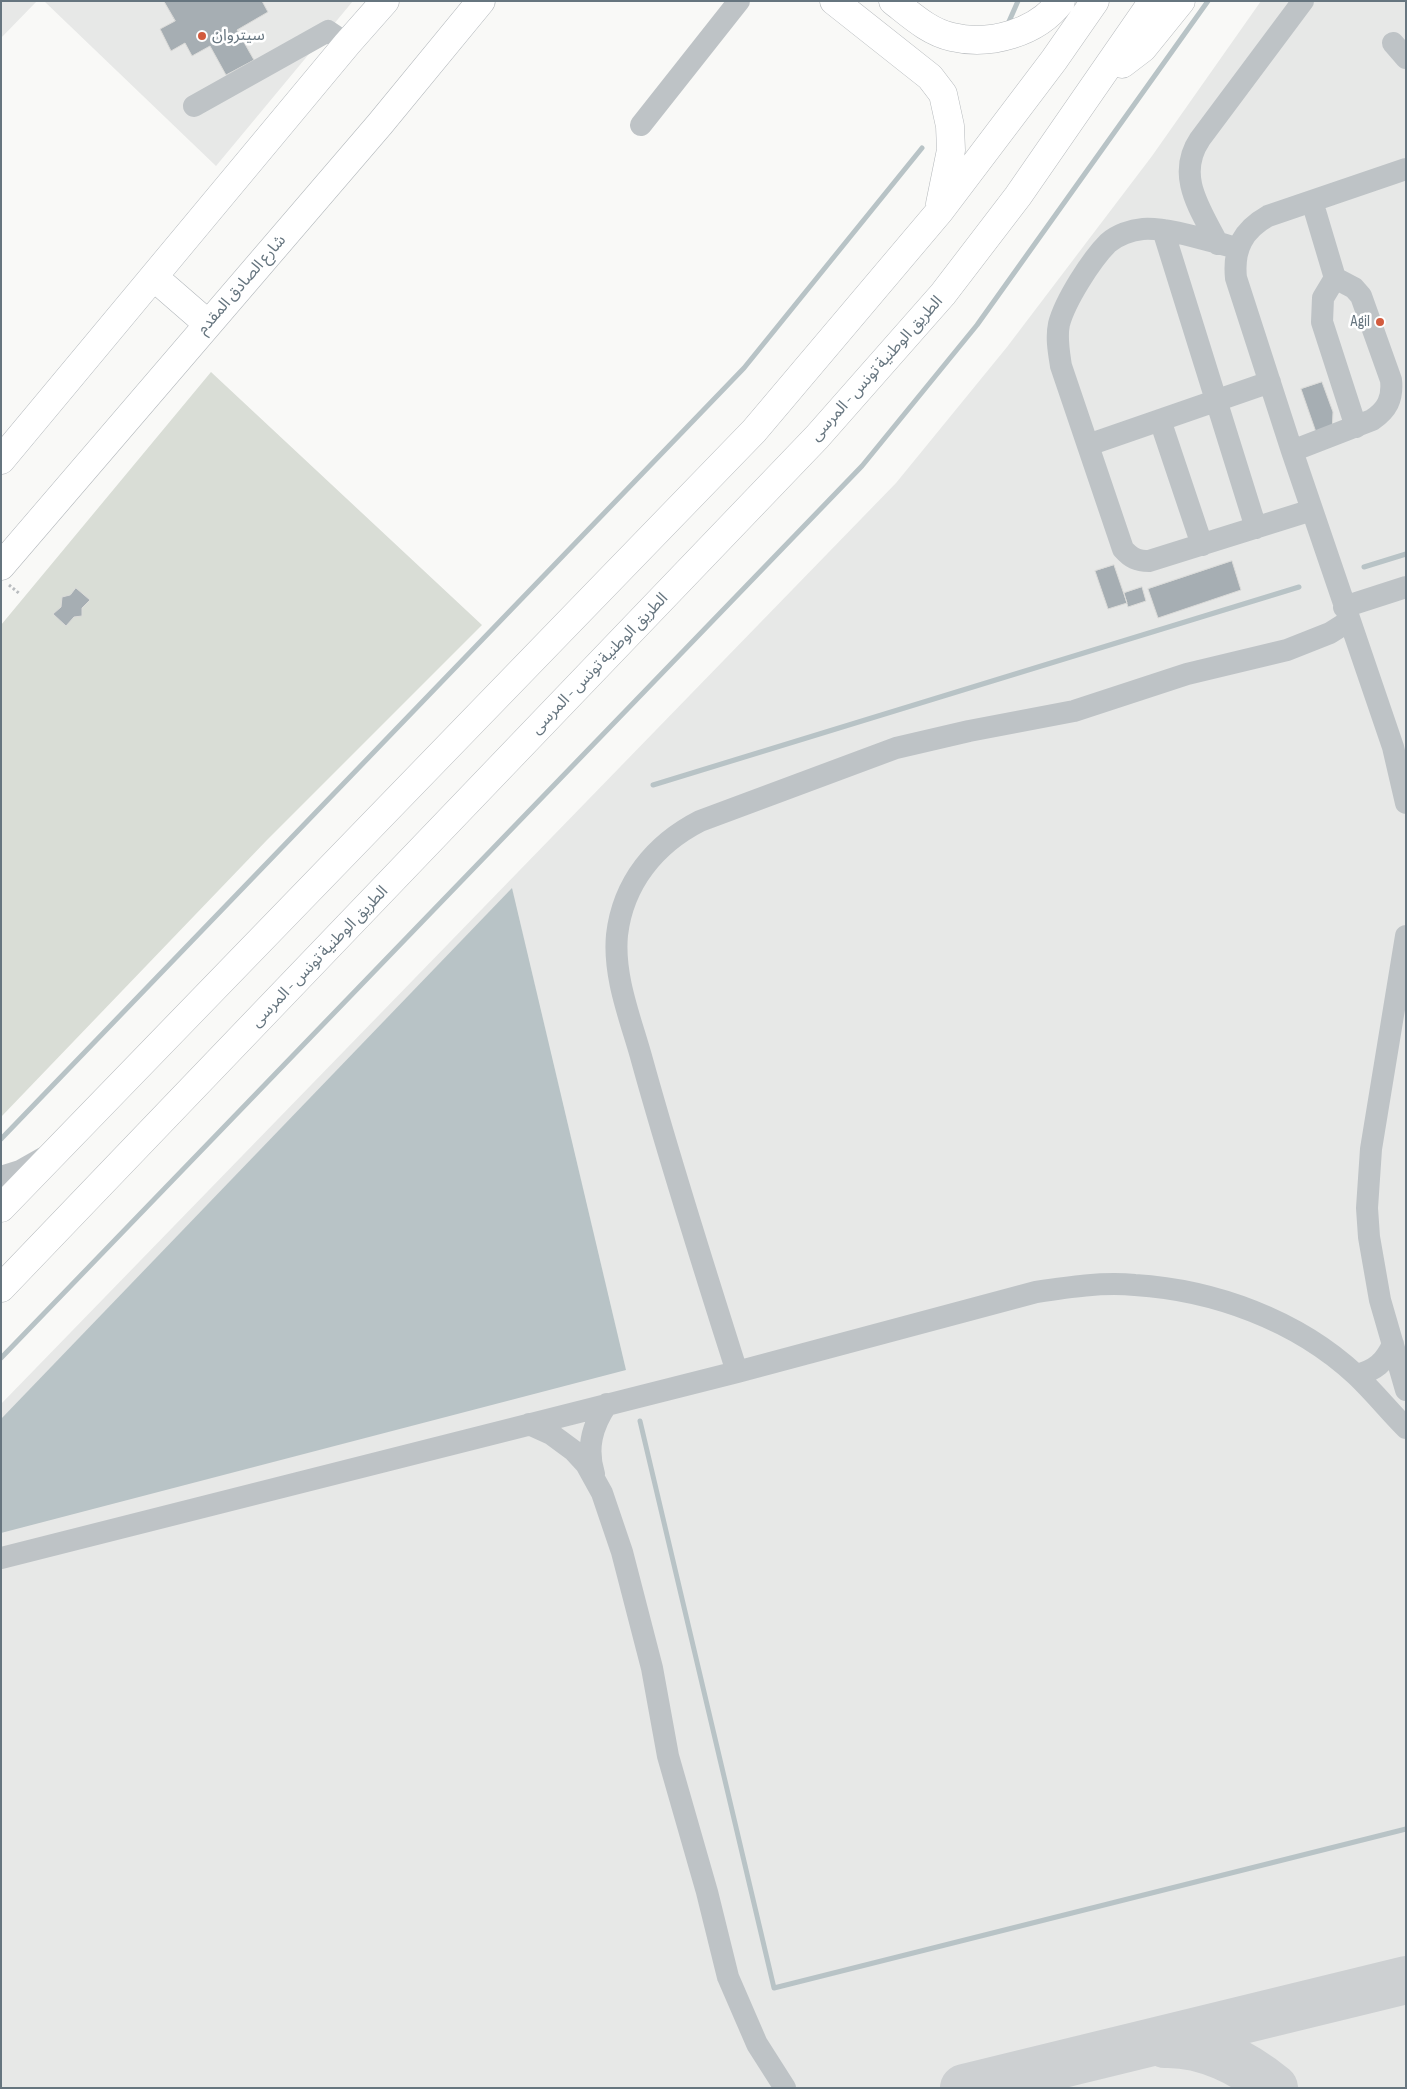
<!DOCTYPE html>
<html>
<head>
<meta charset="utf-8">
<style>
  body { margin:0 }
  #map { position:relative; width:1407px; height:2089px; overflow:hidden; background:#f9f9f7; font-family:"Sofia Sans Condensed",sans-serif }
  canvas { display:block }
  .frame { position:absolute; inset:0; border:2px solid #66757f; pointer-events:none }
</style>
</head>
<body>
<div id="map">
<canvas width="1407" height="2089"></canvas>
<div class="frame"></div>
</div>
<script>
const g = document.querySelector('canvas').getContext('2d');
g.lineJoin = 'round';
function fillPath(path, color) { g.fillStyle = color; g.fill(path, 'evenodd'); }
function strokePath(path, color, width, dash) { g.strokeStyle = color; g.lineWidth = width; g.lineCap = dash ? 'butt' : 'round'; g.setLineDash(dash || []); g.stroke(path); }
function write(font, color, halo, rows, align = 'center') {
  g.font = font + ' "Sofia Sans Condensed","Noto Sans Arabic",sans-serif'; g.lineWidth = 5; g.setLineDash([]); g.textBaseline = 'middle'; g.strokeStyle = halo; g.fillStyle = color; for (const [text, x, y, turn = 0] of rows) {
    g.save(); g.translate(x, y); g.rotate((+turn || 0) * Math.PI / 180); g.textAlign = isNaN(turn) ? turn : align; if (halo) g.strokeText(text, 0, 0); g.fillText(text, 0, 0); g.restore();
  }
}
const built = new Path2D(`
  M 1,1 L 37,1 L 1,38 Z
  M 44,1 L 353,1 L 216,166 Z
  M 1261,1 L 1406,1 L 1406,2088 L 1,2088 L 1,1404 L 896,483 L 1007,347 L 1152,156 Z`);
const green = new Path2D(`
  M 211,372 L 482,625 L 267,840 L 1,1117 L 1,625 Z`);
const water = new Path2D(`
  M 512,888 L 626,1370 L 1,1533 L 1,1419 Z`);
const stream = new Path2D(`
  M 1007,26 L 1018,1
  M 1364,567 L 1406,554
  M 653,785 L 1299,587
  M 1,1139 L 744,368 L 922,148
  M 1,1358 L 862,466 L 977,325 L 1208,1
  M 640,1421 L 774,1988 L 1406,1829`);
const taxiway = new Path2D(`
  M 1165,2044 C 1205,2043 1244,2063 1274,2088
  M 964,2088 L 1406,1980`);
const building = new Path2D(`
  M 164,1 L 262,1 L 268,12 L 237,30 L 254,60 L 226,75 L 210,46 L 192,56 L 185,43 L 171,51 L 160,29 L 175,21 Z
  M 1322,382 L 1333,412 L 1332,433 L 1318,438 L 1301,389 Z
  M 1232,561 L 1241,590 L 1158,618 L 1148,589 Z
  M 1114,565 L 1127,603 L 1108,609 L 1095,571 Z
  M 1142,587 L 1146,601 L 1128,607 L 1124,593 Z
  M 76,588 L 90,600 L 82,608 L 82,616 L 74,617 L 66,626 L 53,614 L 61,607 L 62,597 L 70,595 Z`);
const path = new Path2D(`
  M 9,585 L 20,594`);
const minor = new Path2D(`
  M 1393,43 L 1406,58
  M 194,106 L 328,31 L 347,44
  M 641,125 L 739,1
  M 1406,169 L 1268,216 C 1243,230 1233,249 1236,278 L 1292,451 L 1393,747 L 1406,803
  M 1312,201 L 1335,278
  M 1163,230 L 1256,528
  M 1218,244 C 1201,210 1175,176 1200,139 L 1303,1
  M 1237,248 C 1212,242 1168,227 1143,229 C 1131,230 1117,235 1108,243 C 1091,260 1065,301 1059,324 C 1056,338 1059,353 1061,366 L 1123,549 C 1131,558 1137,561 1149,561 L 1312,510
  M 1335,278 L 1323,298 L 1322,322 L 1356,427
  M 1160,420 L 1202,545
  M 1088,445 L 1270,382
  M 1292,451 L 1372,420 C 1387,410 1393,399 1391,380 L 1361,296 L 1354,288 L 1335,278
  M 1344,607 L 1406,587
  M 1406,936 L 1371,1149 L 1367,1208 L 1369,1237 L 1380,1300 L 1406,1390
  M 1,1177 L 20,1171 L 43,1158
  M 737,1372 C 704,1268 671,1165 642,1060 C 631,1020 613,977 617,935 C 623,883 655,844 700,821 L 896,748 L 969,731 L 1074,711 L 1187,674 L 1287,650 L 1330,633 L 1349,621
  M 1356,1375 C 1375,1371 1385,1362 1393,1344
  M 529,1424 L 551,1434 L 574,1451 L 586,1464 L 602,1493 L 622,1552 L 652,1668 L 668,1756 L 707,1892 L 728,1977 L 757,2044 L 785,2088
  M 594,1474 C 586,1448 592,1426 607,1404
  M 1,1558 L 737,1372 L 1036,1292 C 1069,1287 1102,1282 1135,1285 C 1214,1290 1297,1320 1356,1375 C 1374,1392 1389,1411 1406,1428`);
const major = new Path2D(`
  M 155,278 L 208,324
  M 1,460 L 347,44 L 385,1
  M 1,566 L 380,124 L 481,1`);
const highway = new Path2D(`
  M 834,1 L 930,77 L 943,94 L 950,126 L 951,150 L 940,204
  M 893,1 C 911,15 929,32 952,37 C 990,46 1037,33 1061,1
  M 1122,64 L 1143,48 L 1181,1
  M 1,1208 L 754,431 L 939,212 L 1054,60 L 1095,1
  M 1,1288 L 817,437 L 943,294 L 1018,196 L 1153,1`);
const markers = [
  [202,36,5,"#d25b3e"],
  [1380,322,5,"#d25b3e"]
];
const poiNames = [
  ["سيتروان",212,36],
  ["Agil",1370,322,"right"]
];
const streetNames = [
  ["شارع الصادق المقدم",242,285,-49],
  ["الطريق الوطنية تونس - المرسى",877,369,-48],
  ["الطريق الوطنية تونس - المرسى",600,664,-46],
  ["الطريق الوطنية تونس - المرسى",320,957,-46]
];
fillPath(built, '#e7e8e7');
fillPath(green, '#d9ddd6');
fillPath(water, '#b8c3c6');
strokePath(stream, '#b8c3c6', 5);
strokePath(taxiway, '#cdd0d2', 48);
fillPath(building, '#a6aeb3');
strokePath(building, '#dbdbd9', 1);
strokePath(major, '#b2b7bb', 29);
strokePath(highway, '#b4b8bb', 29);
strokePath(path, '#b9bcbf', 3, [2.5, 2.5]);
strokePath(minor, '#bec3c6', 22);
strokePath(major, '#fff', 28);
strokePath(highway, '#fff', 28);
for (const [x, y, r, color] of markers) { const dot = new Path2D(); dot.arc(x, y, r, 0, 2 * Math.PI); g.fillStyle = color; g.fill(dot); strokePath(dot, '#fff', 2); }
write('16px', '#66757f', '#fff', poiNames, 'left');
write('16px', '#66757f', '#fff', streetNames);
</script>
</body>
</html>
